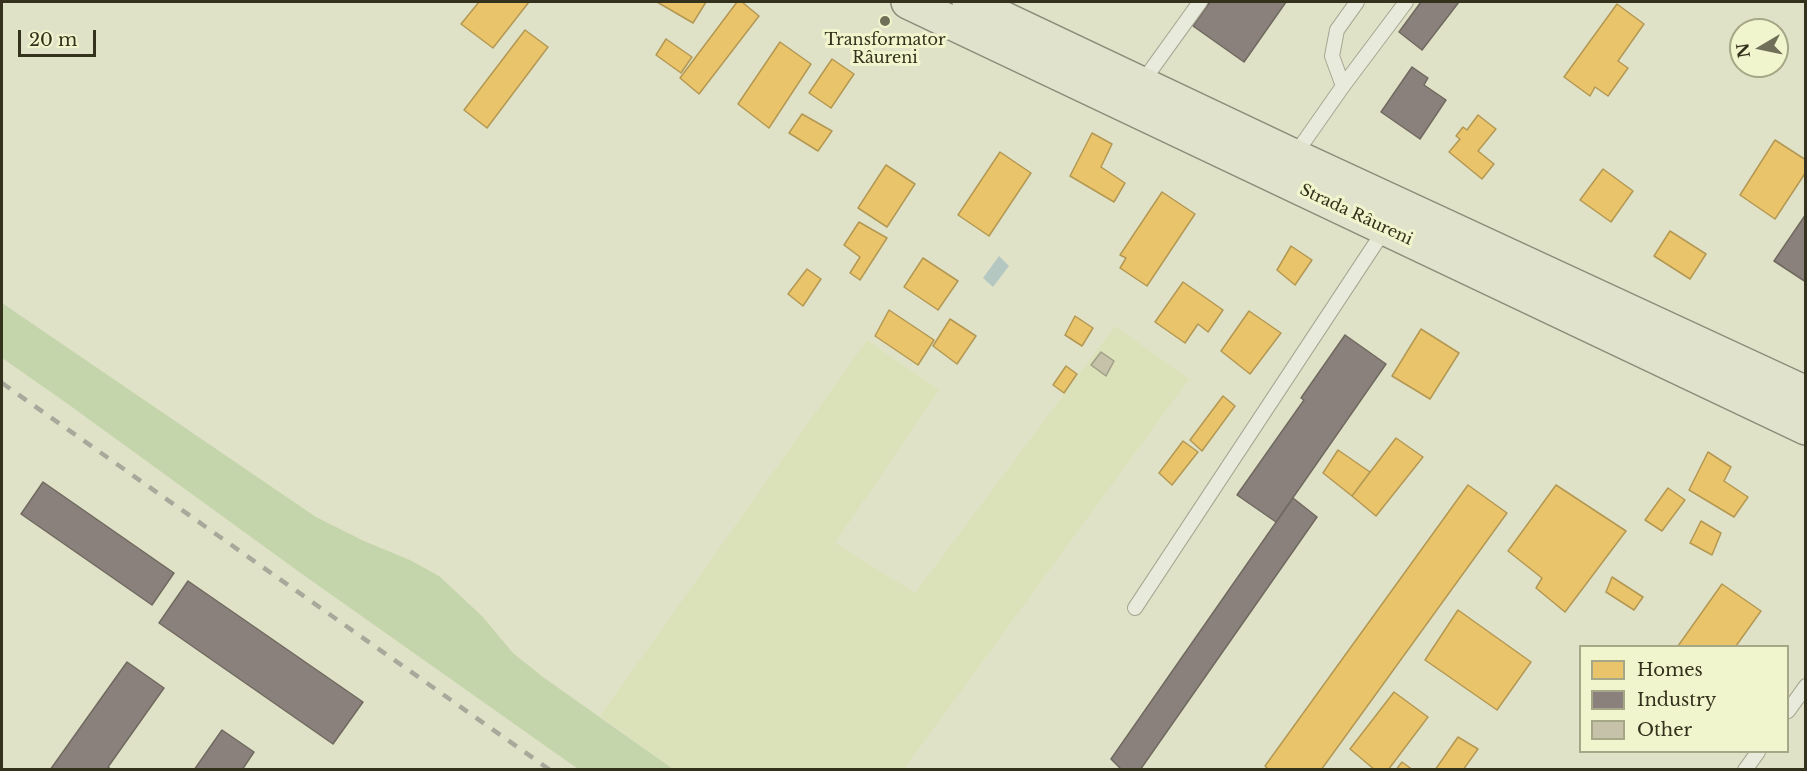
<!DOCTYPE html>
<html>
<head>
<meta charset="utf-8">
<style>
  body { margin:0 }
  #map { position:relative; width:1807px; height:771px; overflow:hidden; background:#e0e2c8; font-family:"Libre Baskerville",serif }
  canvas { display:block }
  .frame { position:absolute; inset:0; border:3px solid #34311c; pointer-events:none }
  .legend { position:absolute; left:1579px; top:645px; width:210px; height:108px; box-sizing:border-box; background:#f1f5cd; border:2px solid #a5a786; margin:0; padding:8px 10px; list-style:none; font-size:18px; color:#34311c }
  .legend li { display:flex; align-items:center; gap:12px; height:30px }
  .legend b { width:30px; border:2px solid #a5a786 }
  .north { position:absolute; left:1729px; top:18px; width:60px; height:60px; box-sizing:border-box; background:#f1f5cd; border:2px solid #a5a786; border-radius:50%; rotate:261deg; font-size:16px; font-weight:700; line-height:24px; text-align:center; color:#34311c }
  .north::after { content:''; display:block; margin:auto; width:21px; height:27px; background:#706f58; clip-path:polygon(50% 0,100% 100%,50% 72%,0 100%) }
  .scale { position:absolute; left:18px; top:30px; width:78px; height:27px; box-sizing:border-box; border:3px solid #34311c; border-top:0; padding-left:8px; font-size:18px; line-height:21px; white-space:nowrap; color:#34311c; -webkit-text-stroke:4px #f1f5cd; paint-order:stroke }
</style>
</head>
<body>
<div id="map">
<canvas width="1807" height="771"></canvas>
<div class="frame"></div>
<ul class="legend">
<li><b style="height:16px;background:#e9c46a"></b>Homes</li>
<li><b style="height:16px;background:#8a817c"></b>Industry</li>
<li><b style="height:16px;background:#c5c2a9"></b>Other</li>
</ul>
<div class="north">N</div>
<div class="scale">20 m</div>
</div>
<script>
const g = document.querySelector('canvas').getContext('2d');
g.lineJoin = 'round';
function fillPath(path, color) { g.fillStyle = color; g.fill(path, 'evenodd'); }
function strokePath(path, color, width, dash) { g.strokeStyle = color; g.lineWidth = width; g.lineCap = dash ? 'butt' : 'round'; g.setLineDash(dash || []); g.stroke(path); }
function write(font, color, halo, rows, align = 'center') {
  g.font = font + ' "Libre Baskerville",serif'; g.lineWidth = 6; g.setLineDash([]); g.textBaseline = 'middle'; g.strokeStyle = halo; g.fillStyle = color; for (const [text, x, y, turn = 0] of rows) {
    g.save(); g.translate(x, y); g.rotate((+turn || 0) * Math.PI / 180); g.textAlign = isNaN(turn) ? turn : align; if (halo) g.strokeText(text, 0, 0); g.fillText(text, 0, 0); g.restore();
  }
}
const farmland = new Path2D(`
  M 1115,326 L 1189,379 L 904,769 L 673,769 L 600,716 L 867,340 L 939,390 L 835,543 L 915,593 Z`);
const green = new Path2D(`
  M 2,303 L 316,517 L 364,541 L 410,560 L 439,576 L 482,616 L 513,653 L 543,677 L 673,769 L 578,769 L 302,574 L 65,402 L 2,358 Z`);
const water = new Path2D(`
  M 999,256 L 1009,266 L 993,287 L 983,278 Z`);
const homes = new Path2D(`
  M 479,2 L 529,2 L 493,48 L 461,24 Z
  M 657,2 L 706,2 L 693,23 Z
  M 737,2 L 742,2 L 759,16 L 699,94 L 680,78 Z
  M 1617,4 L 1644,24 L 1618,61 L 1628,68 L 1608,96 L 1595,87 L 1590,96 L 1564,77 Z
  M 525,30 L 548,47 L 487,128 L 464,110 Z
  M 666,39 L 692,57 L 681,73 L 656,55 Z
  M 780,42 L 811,64 L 769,128 L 738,104 Z
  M 832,59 L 854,74 L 831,108 L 809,93 Z
  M 802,114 L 832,131 L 818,151 L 789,133 Z
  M 1478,115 L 1496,129 L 1478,151 L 1494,164 L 1482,179 L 1449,152 L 1460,139 L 1456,136 L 1463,127 L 1467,130 Z
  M 1092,133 L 1112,144 L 1101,167 L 1125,183 L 1114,202 L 1070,176 Z
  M 1775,140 L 1806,160 L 1806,172 L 1775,219 L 1740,195 Z
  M 1000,152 L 1031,173 L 989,236 L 958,215 Z
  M 886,165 L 915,184 L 887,227 L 858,208 Z
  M 1603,169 L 1633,191 L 1611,222 L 1580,200 Z
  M 1162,192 L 1195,214 L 1147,286 L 1120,268 L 1126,258 L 1120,255 Z
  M 859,222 L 887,238 L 860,280 L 850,273 L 860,257 L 844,245 Z
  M 1670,231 L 1706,254 L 1690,279 L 1654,256 Z
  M 1291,246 L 1312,260 L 1295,285 L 1277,270 Z
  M 923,258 L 958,281 L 938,310 L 904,287 Z
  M 807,269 L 821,279 L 803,306 L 788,294 Z
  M 1183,282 L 1223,310 L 1208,332 L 1198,324 L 1185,343 L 1155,322 Z
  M 889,310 L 934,340 L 918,365 L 875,336 Z
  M 1249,311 L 1281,333 L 1250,374 L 1221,351 Z
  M 1075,316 L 1093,328 L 1082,346 L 1065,335 Z
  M 950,319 L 976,336 L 957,364 L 933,346 Z
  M 1421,329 L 1459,353 L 1430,399 L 1392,376 Z
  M 1066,366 L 1077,374 L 1064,393 L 1053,385 Z
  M 1223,396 L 1235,406 L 1202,451 L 1190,440 Z
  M 1396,438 L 1423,457 L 1376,516 L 1352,496 Z
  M 1183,441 L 1198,452 L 1172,485 L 1159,473 Z
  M 1338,450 L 1370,472 L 1352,496 L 1323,473 Z
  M 1708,452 L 1731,467 L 1724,481 L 1748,497 L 1734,517 L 1689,490 Z
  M 1468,485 L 1507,513 L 1321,770 L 1269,770 L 1265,766 Z
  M 1556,485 L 1626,531 L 1565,612 L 1536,588 L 1542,578 L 1508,551 Z
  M 1668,488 L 1685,500 L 1662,531 L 1645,520 Z
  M 1701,521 L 1721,533 L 1712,555 L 1690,543 Z
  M 1612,577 L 1643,597 L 1634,610 L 1606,592 Z
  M 1722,584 L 1761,611 L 1736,646 L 1678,646 Z
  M 1458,610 L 1531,662 L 1497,710 L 1425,660 Z
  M 1394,692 L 1428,717 L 1388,770 L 1375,770 L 1350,749 Z
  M 1458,737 L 1478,749 L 1463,770 L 1435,770 Z
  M 1402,762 L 1413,770 L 1396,770 Z`);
const industry = new Path2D(`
  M 1210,2 L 1286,2 L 1244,62 L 1193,26 Z
  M 1421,2 L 1459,2 L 1422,50 L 1399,32 Z
  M 1412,67 L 1428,78 L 1424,85 L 1446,100 L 1420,139 L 1381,112 Z
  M 1806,214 L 1806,282 L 1774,261 Z
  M 1345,335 L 1386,364 L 1276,522 L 1237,495 L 1304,400 L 1301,398 Z
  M 43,482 L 174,573 L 152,605 L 21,514 Z
  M 1293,498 L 1317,517 L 1140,770 L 1122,770 L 1111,759 Z
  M 188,581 L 363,702 L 333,744 L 159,623 Z
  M 127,662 L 164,688 L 108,767 L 112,770 L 50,770 Z
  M 222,730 L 254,752 L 242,770 L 194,770 Z`);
const building = new Path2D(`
  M 1101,352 L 1114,361 L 1106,376 L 1091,365 Z`);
const lane = new Path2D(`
  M 1141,84 L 1200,2
  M 1343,86 L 1332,56 L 1337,30 L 1357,2
  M 1294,156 L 1343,86 L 1406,2
  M 1135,608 L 1385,229
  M 1788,711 L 1806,686
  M 1745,770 L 1758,752`);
const primary = new Path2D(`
  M 908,2 L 1806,428
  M 969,2 L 1294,156 L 1806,393`);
const rail = new Path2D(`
  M 2,383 L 550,770`);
const markers = [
  [885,21,6,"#706f58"]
];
const poiNames = [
  ["Transformator",885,40],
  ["Râureni",885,58]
];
const streetNames = [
  ["Strada Râureni",1356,215,25]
];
fillPath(farmland, '#dbe2b9');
fillPath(green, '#c5d5ab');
fillPath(water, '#b4c7c1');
fillPath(homes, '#e9c46a');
strokePath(homes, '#b39853', 1.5);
fillPath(industry, '#8a817c');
strokePath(industry, '#70695f', 1.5);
fillPath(building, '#c5c2a9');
strokePath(building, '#a19e88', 1.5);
strokePath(lane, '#a6a692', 16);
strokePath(primary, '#8b8b79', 36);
strokePath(lane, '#e8eadb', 14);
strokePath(primary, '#e0e2cb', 33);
strokePath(rail, '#a8a89b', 4.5, [10, 10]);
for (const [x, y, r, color] of markers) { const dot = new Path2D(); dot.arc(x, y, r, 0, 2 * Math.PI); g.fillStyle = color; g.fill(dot); strokePath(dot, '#f1f5cd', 2); }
write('16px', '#34311c', '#f1f5cd', poiNames);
write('16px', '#34311c', '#f1f5cd', streetNames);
</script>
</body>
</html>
